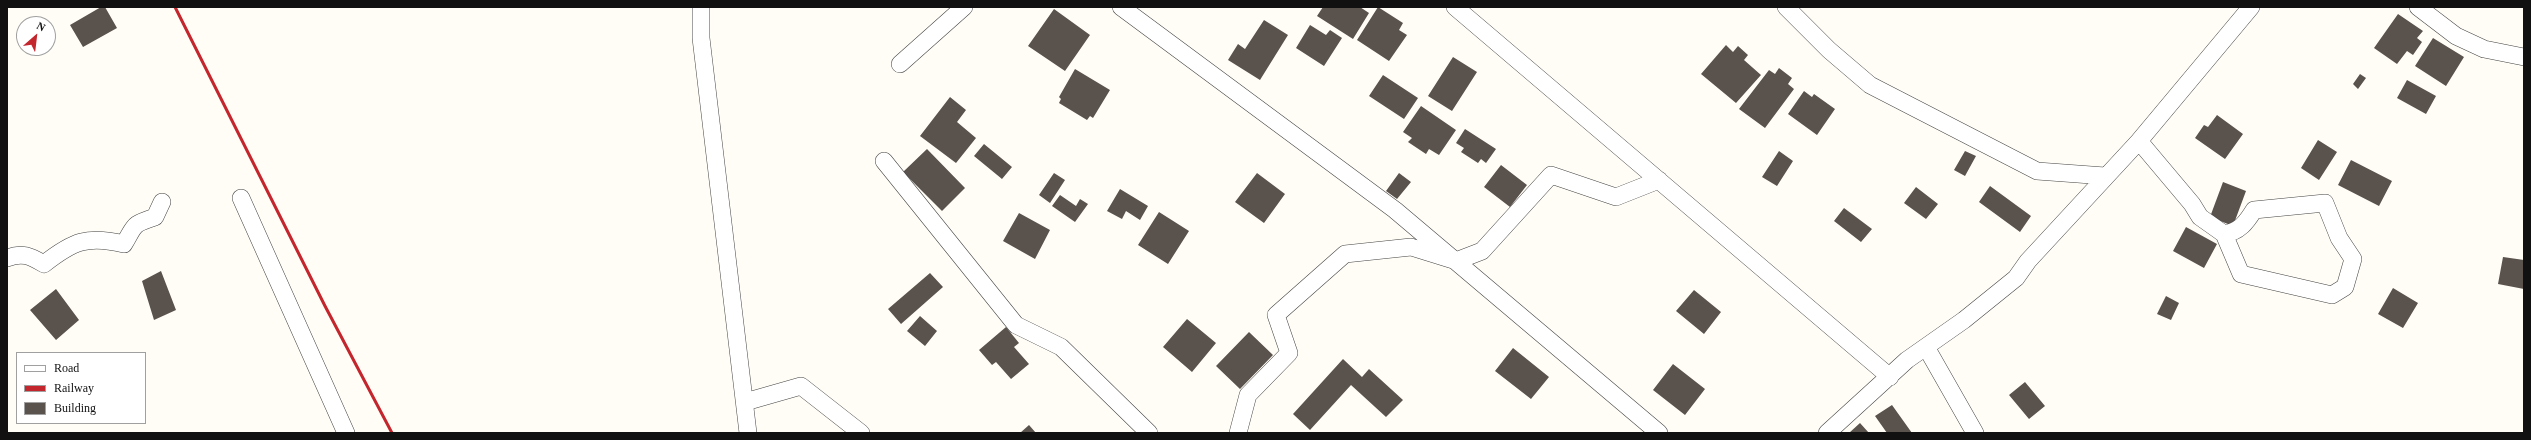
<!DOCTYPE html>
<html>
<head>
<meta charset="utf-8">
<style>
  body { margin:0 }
  #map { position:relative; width:2531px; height:440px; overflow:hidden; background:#fffdf5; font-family:"Times New Roman",serif }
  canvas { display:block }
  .frame { position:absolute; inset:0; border:8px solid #111; pointer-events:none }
  .legend { position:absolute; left:16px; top:352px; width:130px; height:72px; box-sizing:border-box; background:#fff; border:1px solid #a0a0a0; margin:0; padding:5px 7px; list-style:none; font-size:12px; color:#111 }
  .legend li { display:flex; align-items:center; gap:8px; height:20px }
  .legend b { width:20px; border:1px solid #a0a0a0 }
  .north { position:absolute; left:16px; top:16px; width:40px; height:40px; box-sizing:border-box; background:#fff; border:1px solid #a0a0a0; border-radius:50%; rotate:28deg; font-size:11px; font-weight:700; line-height:16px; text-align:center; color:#111 }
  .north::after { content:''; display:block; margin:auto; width:14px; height:18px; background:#c4262e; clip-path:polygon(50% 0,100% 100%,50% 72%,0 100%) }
</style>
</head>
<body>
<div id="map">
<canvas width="2531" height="440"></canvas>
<div class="frame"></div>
<ul class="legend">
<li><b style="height:5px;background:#fff"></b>Road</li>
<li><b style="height:5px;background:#c4262e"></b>Railway</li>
<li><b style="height:11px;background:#5a524d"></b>Building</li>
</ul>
<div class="north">N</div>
</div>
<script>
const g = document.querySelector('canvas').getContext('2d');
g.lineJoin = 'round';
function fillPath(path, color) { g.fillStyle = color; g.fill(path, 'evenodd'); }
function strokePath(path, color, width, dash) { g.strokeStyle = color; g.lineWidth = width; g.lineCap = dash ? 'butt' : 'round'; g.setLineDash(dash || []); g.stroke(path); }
const building = new Path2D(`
  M 101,7 L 105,7 L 117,28 L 83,47 L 70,25 Z
  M 1323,7 L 1360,7 L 1369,13 L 1353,39 L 1317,16 Z
  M 1378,7 L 1403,23 L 1399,30 L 1407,35 L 1389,61 L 1357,40 Z
  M 1054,9 L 1090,35 L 1065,71 L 1028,46 Z
  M 2398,14 L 2423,31 L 2417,38 L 2422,42 L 2413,55 L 2407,51 L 2397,64 L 2374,48 Z
  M 1264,20 L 1288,35 L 1260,80 L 1228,60 L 1238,44 L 1245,49 Z
  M 1310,25 L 1326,35 L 1330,30 L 1342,38 L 1324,66 L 1296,48 Z
  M 2433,38 L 2464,57 L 2446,86 L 2415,66 Z
  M 1726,45 L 1733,52 L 1738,46 L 1748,55 L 1744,60 L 1761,75 L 1736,103 L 1701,74 Z
  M 1453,57 L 1477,72 L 1452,111 L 1428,96 Z
  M 1779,68 L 1792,78 L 1788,84 L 1794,89 L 1765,128 L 1739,109 L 1769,70 L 1775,74 Z
  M 1075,69 L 1110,90 L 1093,118 L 1090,116 L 1087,120 L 1059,103 L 1061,99 L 1059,97 Z
  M 2360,74 L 2366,78 L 2358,89 L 2353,84 Z
  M 1383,75 L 1418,98 L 1404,119 L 1369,96 Z
  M 2407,80 L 2436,96 L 2426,114 L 2397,98 Z
  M 1804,91 L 1812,97 L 1814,94 L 1835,109 L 1817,135 L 1788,114 Z
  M 950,97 L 966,110 L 957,122 L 976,138 L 956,163 L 920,136 Z
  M 1421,106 L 1456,130 L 1439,155 L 1429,149 L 1426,154 L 1408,142 L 1412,138 L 1403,132 Z
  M 2217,115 L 2243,134 L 2225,159 L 2195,138 L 2204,125 L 2208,127 Z
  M 1465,129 L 1496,149 L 1486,163 L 1481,159 L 1478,163 L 1461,152 L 1464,148 L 1456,143 Z
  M 2318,140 L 2337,152 L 2319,180 L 2301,168 Z
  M 984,144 L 1012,167 L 1002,179 L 974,156 Z
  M 927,149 L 965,188 L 942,211 L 903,172 Z
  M 1779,151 L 1793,161 L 1777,186 L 1762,177 Z
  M 1965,151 L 1976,156 L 1965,176 L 1954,170 Z
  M 2351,160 L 2392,181 L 2379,206 L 2338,185 Z
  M 1501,165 L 1527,185 L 1510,207 L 1484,187 Z
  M 1054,173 L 1065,180 L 1050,203 L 1039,195 Z
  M 1257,173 L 1285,194 L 1264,223 L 1235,202 Z
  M 1399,173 L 1411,182 L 1397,199 L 1386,191 Z
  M 2223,182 L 2246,191 L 2233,226 L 2210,217 Z
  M 1990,186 L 2031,216 L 2020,232 L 1979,202 Z
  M 1916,187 L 1938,204 L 1926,219 L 1904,203 Z
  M 1120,189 L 1148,206 L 1140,220 L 1126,211 L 1122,219 L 1107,211 Z
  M 1060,195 L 1076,206 L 1080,199 L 1088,204 L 1075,222 L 1052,206 Z
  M 1844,208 L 1872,229 L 1861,242 L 1834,221 Z
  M 1159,212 L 1189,231 L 1168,264 L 1138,245 Z
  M 1019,213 L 1050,230 L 1035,259 L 1003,241 Z
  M 2186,227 L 2217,244 L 2204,268 L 2173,251 Z
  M 2503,257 L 2524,260 L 2524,289 L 2498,284 Z
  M 161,271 L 176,310 L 154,320 L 142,281 Z
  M 930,273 L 943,287 L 901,324 L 888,309 Z
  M 2393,288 L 2418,303 L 2403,328 L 2378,314 Z
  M 56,289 L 79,320 L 56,340 L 30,310 Z
  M 1694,290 L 1721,312 L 1704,334 L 1676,311 Z
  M 2166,296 L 2179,303 L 2171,320 L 2157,314 Z
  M 920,316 L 937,331 L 925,346 L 907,331 Z
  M 1187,319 L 1216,343 L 1192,372 L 1163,347 Z
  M 1006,327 L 1019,343 L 1014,347 L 1029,364 L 1011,379 L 996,362 L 992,365 L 979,350 Z
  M 1249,332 L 1273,355 L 1240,389 L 1216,366 Z
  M 1513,348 L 1549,377 L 1531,399 L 1495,371 Z
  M 1343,359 L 1362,377 L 1369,369 L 1403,400 L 1386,417 L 1351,385 L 1310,430 L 1293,414 Z
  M 1673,364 L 1705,389 L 1685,415 L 1653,390 Z
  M 2025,382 L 2045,406 L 2029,419 L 2009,395 Z
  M 1892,405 L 1912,433 L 1887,433 L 1875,416 Z
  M 1860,423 L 1869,433 L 1849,433 Z
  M 1029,425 L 1036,433 L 1020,433 Z`);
const street = new Path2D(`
  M 701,7 L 701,38 L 748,433
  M 1121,7 L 1395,210 L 1659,433
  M 1455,7 L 1890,377
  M 1786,7 L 1829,50 L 1870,85 L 2037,171 L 2105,176
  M 2418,7 L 2456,36 L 2484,49 L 2524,57
  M 900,64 L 964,7
  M 2139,141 L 2192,204 L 2200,217 L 2224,234 C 2239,232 2246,223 2254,210 L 2325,203 L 2339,238 L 2353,259 L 2345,287 L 2332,295 L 2241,274 L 2224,234
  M 884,161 L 1016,325 L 1061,347 L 1149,433
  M 241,198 L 346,433
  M 7,258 C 23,252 30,256 44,264 C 73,241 88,235 124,244 C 136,224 131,225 155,217 L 162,202
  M 1926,347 L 1975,433
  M 745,402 L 801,386 L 861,433
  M 1238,433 L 1248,395 L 1289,353 L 1276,315 L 1345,254 L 1411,247 L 1456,261 L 1482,251 L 1551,175 L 1616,197 L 1659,180
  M 1827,433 L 1907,360 L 1964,320 L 2016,278 L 2028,261 L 2139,141 L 2251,7`);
const rail = new Path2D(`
  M 175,7 L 325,306 L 392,433`);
fillPath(building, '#5a524d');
strokePath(street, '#444', 18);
strokePath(street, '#fff', 17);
strokePath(rail, '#c4262e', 3);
</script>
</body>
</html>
